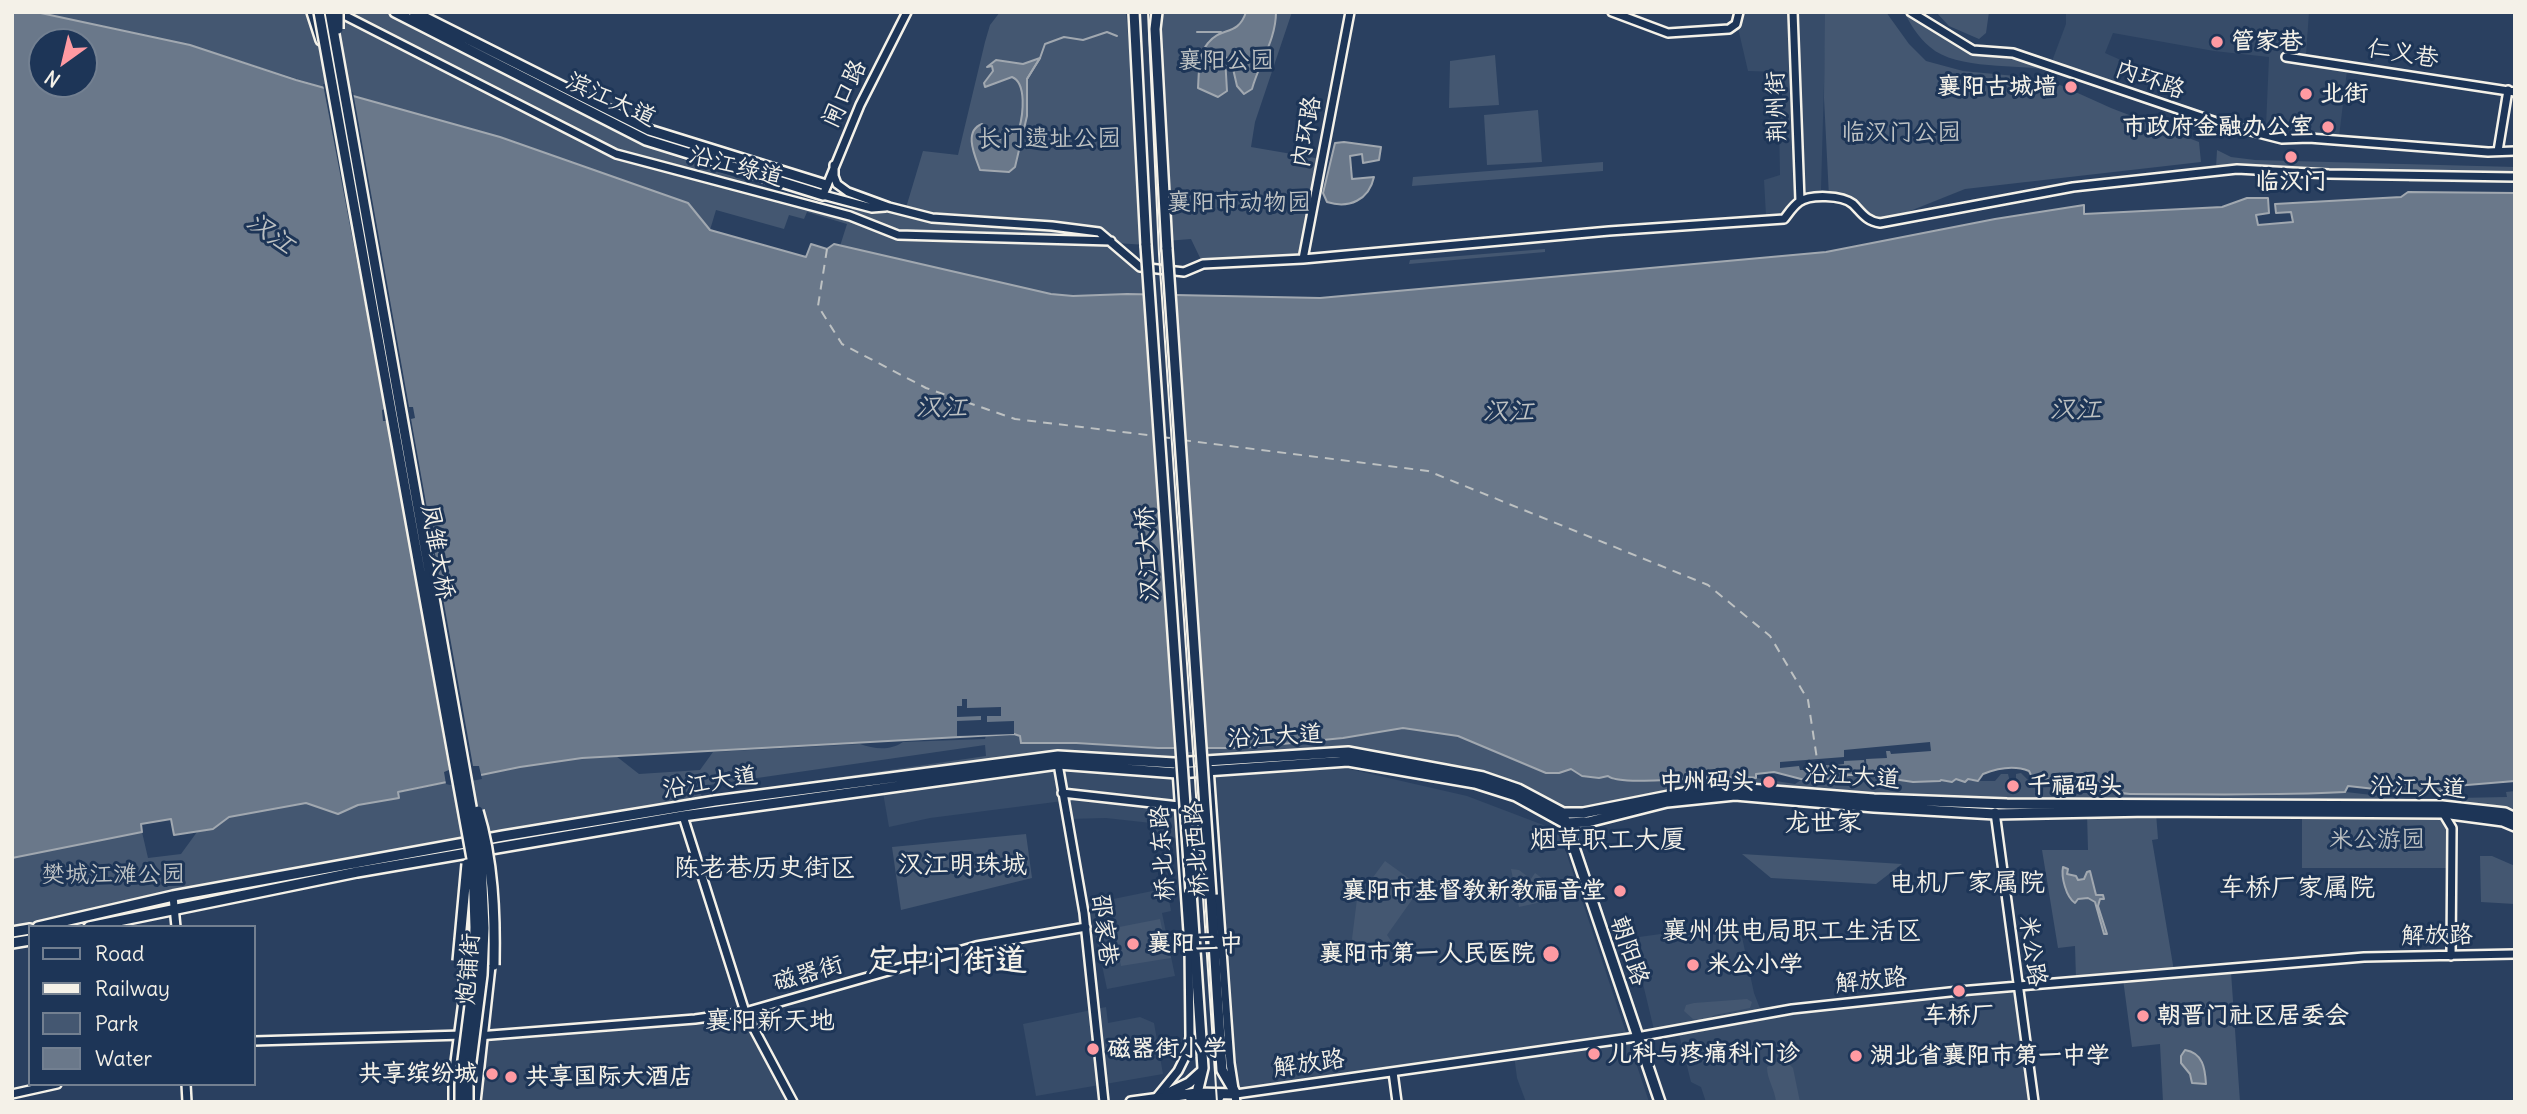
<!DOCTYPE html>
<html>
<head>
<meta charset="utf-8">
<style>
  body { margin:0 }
  #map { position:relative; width:2527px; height:1114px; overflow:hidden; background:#2a4060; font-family:Delius,sans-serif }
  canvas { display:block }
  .frame { position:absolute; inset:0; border:14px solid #f4f1e8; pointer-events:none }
  .legend { position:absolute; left:28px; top:925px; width:228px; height:161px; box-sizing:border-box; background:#1d3557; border:2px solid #738091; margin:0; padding:9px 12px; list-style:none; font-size:21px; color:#f4f1e8 }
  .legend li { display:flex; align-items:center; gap:14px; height:35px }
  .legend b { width:35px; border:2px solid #738091 }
  .north { position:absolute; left:28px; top:28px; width:70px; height:70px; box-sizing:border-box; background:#1d3557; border:2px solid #738091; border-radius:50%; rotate:214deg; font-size:19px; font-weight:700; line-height:28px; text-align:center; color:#f4f1e8 }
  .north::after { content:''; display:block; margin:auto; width:24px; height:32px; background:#ff9aa2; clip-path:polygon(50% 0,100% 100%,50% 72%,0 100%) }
</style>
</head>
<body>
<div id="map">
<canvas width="2527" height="1114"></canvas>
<div class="frame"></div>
<ul class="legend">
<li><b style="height:9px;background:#1d3557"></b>Road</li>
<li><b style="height:9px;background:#f4f1e8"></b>Railway</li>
<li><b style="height:19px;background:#445771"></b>Park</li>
<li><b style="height:19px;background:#6a788a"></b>Water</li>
</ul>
<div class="north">N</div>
</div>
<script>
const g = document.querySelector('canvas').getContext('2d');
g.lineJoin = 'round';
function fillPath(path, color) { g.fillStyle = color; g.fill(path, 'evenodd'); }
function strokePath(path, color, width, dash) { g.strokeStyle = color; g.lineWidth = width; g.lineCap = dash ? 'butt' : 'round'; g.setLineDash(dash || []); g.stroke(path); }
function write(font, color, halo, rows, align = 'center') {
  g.font = font + ' Delius,"LXGW WenKai TC",sans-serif'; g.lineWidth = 6; g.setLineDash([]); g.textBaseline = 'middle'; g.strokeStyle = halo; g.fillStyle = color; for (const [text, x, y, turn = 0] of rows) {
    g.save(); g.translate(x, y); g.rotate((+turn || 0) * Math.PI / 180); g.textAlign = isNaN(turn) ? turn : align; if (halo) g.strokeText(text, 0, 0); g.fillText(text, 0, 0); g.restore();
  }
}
const built = new Path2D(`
  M 1742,12 L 1826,12 L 1821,190 L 1793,198 L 1782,215 L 1766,216 L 1764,180 L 1780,175 L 1778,72 L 1748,71 L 1738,28 Z
  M 2066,12 L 2309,12 L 2306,55 L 2348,62 L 2339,137 L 2266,126 L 2269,57 L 2214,51 L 2113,33 L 2105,53 L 2123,61 L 2113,87 L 2051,64 L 2066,24 Z
  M 1058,764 L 1173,773 L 1179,838 L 1151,837 L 1151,823 L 1106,818 L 1067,819 L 1063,801 L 930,818 L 889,827 L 882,787 Z
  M 1336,766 L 1467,796 L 1559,831 L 1649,1102 L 1526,1102 L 1517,1078 L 1514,1055 L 1236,1094 L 1210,775 Z
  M 1167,888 L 1171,911 L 1162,913 L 1175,976 L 1107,989 L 1089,904 Z
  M 1739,923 L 1754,993 L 1761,1011 L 2017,984 L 2034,1102 L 1706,1102 L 1701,1087 L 1691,1082 L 1678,1030 L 1655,1034 L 1632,938 Z
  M 1106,1007 L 1108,1023 L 1140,1017 L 1154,1023 L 1163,1074 L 1036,1096 L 1023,1024 Z
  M 744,1015 L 789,1102 L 479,1102 L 486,1038 Z`);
const green = new Path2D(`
  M 36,12 L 386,12 L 422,34 L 655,150 L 794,197 L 851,211 L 854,203 L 905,211 L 923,151 L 958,155 L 985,42 L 990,25 L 1000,12 L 1126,12 L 1146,245 L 1116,243 L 1140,267 L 1143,295 L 1073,296 L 1051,294 L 840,246 L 847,224 L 807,212 L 804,219 L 789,215 L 784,229 L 716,210 L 710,230 L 688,203 L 190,45 Z
  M 1157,12 L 1292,12 L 1255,122 L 1251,147 L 1321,159 L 1303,259 L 1203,264 L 1191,239 L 1166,241 Z
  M 1825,12 L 1886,12 L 1909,44 L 1926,61 L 1963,71 L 2015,76 L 2060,85 L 2111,108 L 2199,142 L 2201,162 L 1965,189 L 1880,223 L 1851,202 L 1829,197 L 1824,98 Z
  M 1904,12 L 1960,49 L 1981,56 L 2018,56 L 2052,71 C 2018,63 1957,71 1930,47 C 1918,37 1911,25 1904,12 Z
  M 1936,12 L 1989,12 L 1986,33 L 1979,39 L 1949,26 Z
  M 1495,55 L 1499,105 L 1449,108 L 1450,61 Z
  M 1538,110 L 1542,162 L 1487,165 L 1484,115 Z
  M 2217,150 L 2231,157 L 2255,160 L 2515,167 L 2515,183 L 2409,182 L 2409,176 L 2216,168 Z
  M 1603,162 L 1603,171 L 1412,186 L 1413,177 Z
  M 1545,249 L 1545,252 L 1409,264 L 1410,260 Z
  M 1403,728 L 1458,736 L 1546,773 C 1556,773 1561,770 1569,769 C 1577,769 1608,775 1614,780 L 1738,775 L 1795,784 L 1804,778 L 1839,779 L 1848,775 L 1896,778 L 1913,782 L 1969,779 L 1971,781 L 1995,781 L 2001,774 L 2008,774 L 2010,782 L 2016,782 L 2016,774 L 2021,773 L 2031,783 L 2072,792 L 2101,794 L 2105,789 L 2116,790 L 2120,794 L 2157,793 L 2259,796 L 2346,792 L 2406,799 L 2507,797 L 2506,792 L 2515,791 L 2515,818 L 2015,805 L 1736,788 L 1563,813 L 1518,789 L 1348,752 L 1211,760 L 1019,760 L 706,807 L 575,824 L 12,931 L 12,858 L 142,832 L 148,858 L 181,854 L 197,832 L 213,829 L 229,817 L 306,803 L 338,814 L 358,805 L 399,798 L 397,793 L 520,767 L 582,758 L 616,756 L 639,774 L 700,770 L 713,752 L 860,744 C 874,749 890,751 903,742 L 985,739 L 986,735 L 1014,734 L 1020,736 L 1021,743 C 1068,742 1113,747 1160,748 C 1242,750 1322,742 1403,728 ZM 985,745 L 986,756 L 703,797 L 699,792 L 702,786 Z
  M 2302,812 L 2443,813 L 2449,819 L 2452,868 L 2302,868 Z
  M 2087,813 L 2156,813 L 2158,839 L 2152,840 L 2174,971 L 2076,979 L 2075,946 L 2058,948 L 2042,850 L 2088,850 Z
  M 1026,834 L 1032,878 L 901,910 L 892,847 Z
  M 1742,854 L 1902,864 L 1876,884 L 1771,878 Z
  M 2480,856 L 2492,856 L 2515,866 L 2515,904 L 2481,902 Z
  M 1385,861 L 1421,887 L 1387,935 L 1398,951 L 1375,955 L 1358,948 L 1352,939 L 1357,899 Z
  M 1511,869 L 1519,870 L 1531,879 L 1535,873 L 1550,884 L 1551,900 L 1519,907 Z
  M 1160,919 L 1166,948 L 1169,947 L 1171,958 L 1121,966 L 1114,928 Z
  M 2231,972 L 2240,1102 L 2163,1102 L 2160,1044 L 2132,1047 L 2123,979 Z
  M 1747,999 L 1752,1002 L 1750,1008 L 1715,1015 L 1704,1021 L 1693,1019 L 1684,1011 L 1686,1005 L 1694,1003 Z
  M 1785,1060 L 1793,1068 L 1800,1102 L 1776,1102 C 1775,1089 1767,1080 1767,1067 L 1776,1062 Z`);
const water = new Path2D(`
  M 12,12 L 36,12 L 190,45 L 296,80 L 500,137 L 688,203 L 710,230 L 806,257 L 811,244 L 827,249 L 834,244 L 1051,294 L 1073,296 L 1127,294 L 1320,298 L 1826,252 L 1995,219 L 2084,205 L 2084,214 L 2222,207 L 2247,198 L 2268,198 L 2269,213 L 2256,215 L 2258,225 L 2293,222 L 2291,212 L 2276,213 L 2275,204 L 2401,197 L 2408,192 L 2515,193 L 2515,781 L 2455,786 L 2440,791 L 2402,792 L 2348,786 L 2345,792 C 2274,796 2201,794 2130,794 C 2118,794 2117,789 2105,789 L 2101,794 L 2092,793 L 2071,780 L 2069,777 L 2058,776 L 2050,780 L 2031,775 L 2029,771 C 2014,765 1998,768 1983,774 L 1978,781 L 1968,779 L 1965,782 L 1956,779 L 1952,782 L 1941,780 L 1940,781 L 1913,782 L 1867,775 L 1848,775 L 1839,779 L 1801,779 L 1774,772 L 1756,774 L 1756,778 C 1726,773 1622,788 1608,776 L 1599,778 L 1582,776 L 1571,769 L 1559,773 L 1546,773 L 1458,736 L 1403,728 L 1343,738 L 1241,748 L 1158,748 L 1076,743 L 1021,743 L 1020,736 L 1014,734 L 582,758 L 520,767 L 398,792 L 399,798 L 358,805 L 338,814 L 306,803 L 229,817 L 213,829 L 174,835 L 171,819 L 141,824 L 142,832 L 12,858 ZM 42,42 L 84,42 L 84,84 L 42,84 Z
  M 1246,12 L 1276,12 C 1276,40 1259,63 1252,89 L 1244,94 L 1237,86 L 1231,60 L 1225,57 L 1227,91 L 1218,97 L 1198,88 C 1199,73 1198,55 1208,43 C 1221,26 1238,37 1246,12 Z
  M 1040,58 L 1027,79 L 1027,116 L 1015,167 L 1009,172 L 980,170 C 975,156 963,131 982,124 L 1000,139 L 1019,129 C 1023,115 1027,83 1012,77 L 985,87 L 984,83 L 993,71 L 992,66 L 987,67 L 996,60 L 1023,64 Z
  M 1344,142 L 1381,147 L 1379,160 L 1363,163 L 1362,154 L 1350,156 L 1352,179 L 1374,177 C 1369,200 1349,209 1327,202 L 1323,193 L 1335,143 Z
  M 2063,867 L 2068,869 L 2067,874 L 2076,876 L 2078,880 L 2084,879 L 2087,872 L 2090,871 L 2096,895 L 2103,895 L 2104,899 L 2100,899 L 2098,906 L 2107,934 L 2104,934 L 2095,902 L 2088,898 L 2078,899 L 2075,903 C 2066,897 2061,877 2063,867 Z
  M 2185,1050 C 2203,1053 2205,1068 2206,1084 L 2192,1083 L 2190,1074 L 2181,1063 L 2181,1056 Z`);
const pier = new Path2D(`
  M 323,84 L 353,92 L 409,407 L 413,407 L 415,418 L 411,419 L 473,766 L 479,766 L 482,779 L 450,785 L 446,784 L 444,772 L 449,770 L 387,421 L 383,421 L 382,410 L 385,409 Z
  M 1145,291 L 1176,292 L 1207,752 L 1177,752 Z
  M 962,699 L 967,699 L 967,708 L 1001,707 L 1001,716 L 987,716 L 987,722 L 1014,721 L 1014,734 L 957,736 L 957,721 L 981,720 L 981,716 L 957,717 L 957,706 L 962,706 Z
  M 1930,742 L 1931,751 L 1891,754 L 1890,751 L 1886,751 L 1887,758 L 1866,759 L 1867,775 L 1866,775 L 1864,760 L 1844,761 L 1844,764 L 1836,765 L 1836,768 L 1833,769 L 1833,765 L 1826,765 L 1826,770 L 1822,770 L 1821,766 L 1812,769 L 1811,765 L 1805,766 L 1805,770 L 1800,770 L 1799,766 L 1780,768 L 1780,762 L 1844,757 L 1844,750 Z`);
const stream = new Path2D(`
  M 1197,32 L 1221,32
  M 1027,79 L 1040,58 L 1045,44 L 1064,37 L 1083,40 L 1107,32 L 1117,36`);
const ferry = new Path2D(`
  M 827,249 L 818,306 L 842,344 L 926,388 L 1015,419 L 1156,436
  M 1161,437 L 1177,439
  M 1182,440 L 1428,471 L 1708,585 L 1770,636 L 1808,700 L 1817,759`);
const minor = new Path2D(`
  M 338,12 L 616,154 L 850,216 L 898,235 L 1111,241
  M 1612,12 L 1668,33 L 1729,29 L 1736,24 L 1739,12
  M 1793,12 L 1800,201
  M 1911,12 L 1973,50 L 2013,53 L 2219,123 L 2282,139 L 2309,138 L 2488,152 L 2515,151
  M 2286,57 L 2515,92
  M 2498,151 L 2508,90
  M 834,165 L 834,176 L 837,184 L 848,192 L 889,207 L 932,218 L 1052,226 L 1099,232 L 1140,267 L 1184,272 L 1203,264 L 1303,259 L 1609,231 L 1784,219 C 1788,214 1793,206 1799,202 C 1810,194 1842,195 1853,204 C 1862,213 1866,221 1880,223 L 2073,187 L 2237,169 L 2329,174 L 2515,177
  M 885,207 L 872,208 L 823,195 L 860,105 L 907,12
  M 1303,259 L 1350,12
  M 1058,764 L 1084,913 L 1104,1102
  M 1209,768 L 1230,1063 L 1236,1102
  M 1062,793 L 1179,806
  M 1995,812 L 2034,1102
  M 2443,813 L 2452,828 L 2451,956
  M 683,816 L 745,1012 L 793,1102
  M 173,896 L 176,927
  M 478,1036 L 695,1019 L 745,1012 L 976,946 L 1086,927
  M 254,1041 L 463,1035
  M 1393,1072 L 1397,1102
  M 186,1084 L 187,1102
  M 12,1094 L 57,1084
  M 1236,1094 L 1637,1037 L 1792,1009 L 1959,991 L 2364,957 L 2515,954
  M 1156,1098 L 1178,1071 L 1187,1053 L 1190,1037 L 1189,947 L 1177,770`);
const major = new Path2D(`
  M 312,12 L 321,40
  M 395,12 L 646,140 L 823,195
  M 414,12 L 649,130 L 826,185
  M 1134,12 L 1146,245
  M 1157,12 L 1155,29 L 1167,249
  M 1564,818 L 1660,1102
  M 1191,892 L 1203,1068 L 1197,1093
  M 1211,895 L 1222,1070 L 1236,1094
  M 38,927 L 173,896 L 503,836 L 715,801 L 1058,756 L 1174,763 L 1348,752 L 1483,777 L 1518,789 L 1563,813 L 1583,813 L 1694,791 L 1736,788 L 1874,799 L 2007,804 L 2442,806 L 2505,813 L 2515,818
  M 89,927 L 357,872 L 683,816 L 1058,764 L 1177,773 L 1348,761 L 1475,783 L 1516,796 L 1565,823 L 1588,822 L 1667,802 L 1735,795 L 1874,807 L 1995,814 L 2150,811 L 2443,813 L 2503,821 L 2515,826
  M 12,932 L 30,929
  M 12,943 L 30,940
  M 1168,1093 L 1189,1083 L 1200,1073
  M 454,1102 L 454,1077 L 464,1001 L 465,922
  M 475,1102 L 491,957
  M 1131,1102 L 1197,1093 L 1236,1094
  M 1190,1102 L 1219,1097`);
const rail = new Path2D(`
  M 1148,12 L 1159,254 L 1217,1102`);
const majorBridge = new Path2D(`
  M 319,12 L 473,864 L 475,927 L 474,974 L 460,1084 L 460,1102
  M 330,12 L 481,863 L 484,928 L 482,975 L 468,1085 L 468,1102
  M 338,12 L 338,29
  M 1146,245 L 1191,892
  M 1167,249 L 1211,895
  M 478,811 C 493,860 495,914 494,965
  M 458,961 L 467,864`);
const markers = [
  [2217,42,7,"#ff9aa2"],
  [2071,87,7,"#ff9aa2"],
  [2306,94,7,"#ff9aa2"],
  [2328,127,7,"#ff9aa2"],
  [2291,157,7,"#ff9aa2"],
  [1769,782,7,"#ff9aa2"],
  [2013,786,7,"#ff9aa2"],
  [1620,891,7,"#ff9aa2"],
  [1133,944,7,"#ff9aa2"],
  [1551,954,9,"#ff9aa2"],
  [1693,965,7,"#ff9aa2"],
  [1959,991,7,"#ff9aa2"],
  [2143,1016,7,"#ff9aa2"],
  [1093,1049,7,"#ff9aa2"],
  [1594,1054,7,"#ff9aa2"],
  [1856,1056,7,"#ff9aa2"],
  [492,1074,7,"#ff9aa2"],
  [511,1077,7,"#ff9aa2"]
];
const poiNames = [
  ["管家巷",2231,42],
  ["襄阳古城墙",2057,87,"right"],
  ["北街",2320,94],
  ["市政府金融办公室",2314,127,"right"],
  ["临汉门",2291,182,"center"],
  ["中州码头",1755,782,"right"],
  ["千福码头",2027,786],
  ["襄阳市基督教新教福音堂",1606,891,"right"],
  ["襄阳二中",1147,944],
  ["襄阳市第一人民医院",1535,954,"right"],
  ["米公小学",1707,965],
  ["车桥厂",1959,1016,"center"],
  ["朝晋门社区居委会",2157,1016],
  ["磁器街小学",1107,1049],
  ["儿科与疼痛科门诊",1608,1054],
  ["湖北省襄阳市第一中学",1870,1056],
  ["共享缤纷城",478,1074,"right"],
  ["共享国际大酒店",525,1077]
];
const streetNames = [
  ["仁义巷",2403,54,9],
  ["内环路",2150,80,19],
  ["闸口路",845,94,-65],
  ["滨江大道",611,100,25],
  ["荆州街",1777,107,-92],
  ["内环路",1307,132,-80],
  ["沿江绿道",736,167,15],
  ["凤雏大桥",437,552,80],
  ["汉江大桥",1148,554,-94],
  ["沿江大道",1275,737,-3],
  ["沿江大道",1852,777,4],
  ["沿江大道",710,783,-9],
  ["沿江大道",2418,788,2],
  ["桥北西路",1197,849,-94],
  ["桥北东路",1163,853,-94],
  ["邵家巷",1104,930,83],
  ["解放路",2437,936,-1],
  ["朝阳路",1629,951,71],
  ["米公路",2032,951,82],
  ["炮铺街",469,969,-86],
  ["磁器街",808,974,-16],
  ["解放路",1871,981,-6],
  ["解放路",1309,1064,-8]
];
const parkNames = [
  ["襄阳公园",1226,61],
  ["临汉门公园",1901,133],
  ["长门遗址公园",1049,139],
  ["襄阳市动物园",1239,203],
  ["米公游园",2377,840],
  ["樊城江滩公园",113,875]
];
const waterNames = [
  ["汉江",270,234,36],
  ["汉江",941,409],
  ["汉江",2075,411],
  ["汉江",1508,413]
];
const neighbourhoodNames = [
  ["龙世家",1823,824],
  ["烟草职工大厦",1608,841],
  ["汉江明珠城",962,866],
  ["陈老巷历史街区",765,869],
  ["电机厂家属院",1967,884],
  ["车桥厂家属院",2297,889],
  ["襄州供电局职工生活区",1792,932],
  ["襄阳新天地",770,1022]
];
const districtNames = [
  ["定中门街道",947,962]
];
fillPath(built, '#374c69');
fillPath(green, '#445771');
fillPath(water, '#6a788a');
strokePath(water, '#a1a8b0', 2);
fillPath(pier, '#2a4060');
strokePath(stream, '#a1a8b0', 2);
strokePath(ferry, '#bdc1c2', 2, [9, 7]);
strokePath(minor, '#f4f1e8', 12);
strokePath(major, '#f4f1e8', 14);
strokePath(minor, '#1d3557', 7);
strokePath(major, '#1d3557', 9);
strokePath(rail, '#f4f1e8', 2);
strokePath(majorBridge, '#f4f1e8', 14, []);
strokePath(majorBridge, '#1d3557', 9);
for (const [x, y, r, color] of markers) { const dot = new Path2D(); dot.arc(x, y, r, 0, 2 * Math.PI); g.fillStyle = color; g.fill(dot); strokePath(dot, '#1d3557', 2.5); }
write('bold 24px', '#f4f1e8', '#1d3557', poiNames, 'left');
write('24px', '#f4f1e8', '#1d3557', streetNames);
write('24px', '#bfc3c4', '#1d3557', parkNames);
write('italic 26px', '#bdc1c2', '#1d3557', waterNames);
write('26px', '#f4f1e8', '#1d3557', neighbourhoodNames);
write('bold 32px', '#f4f1e8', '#1d3557', districtNames);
</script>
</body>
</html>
